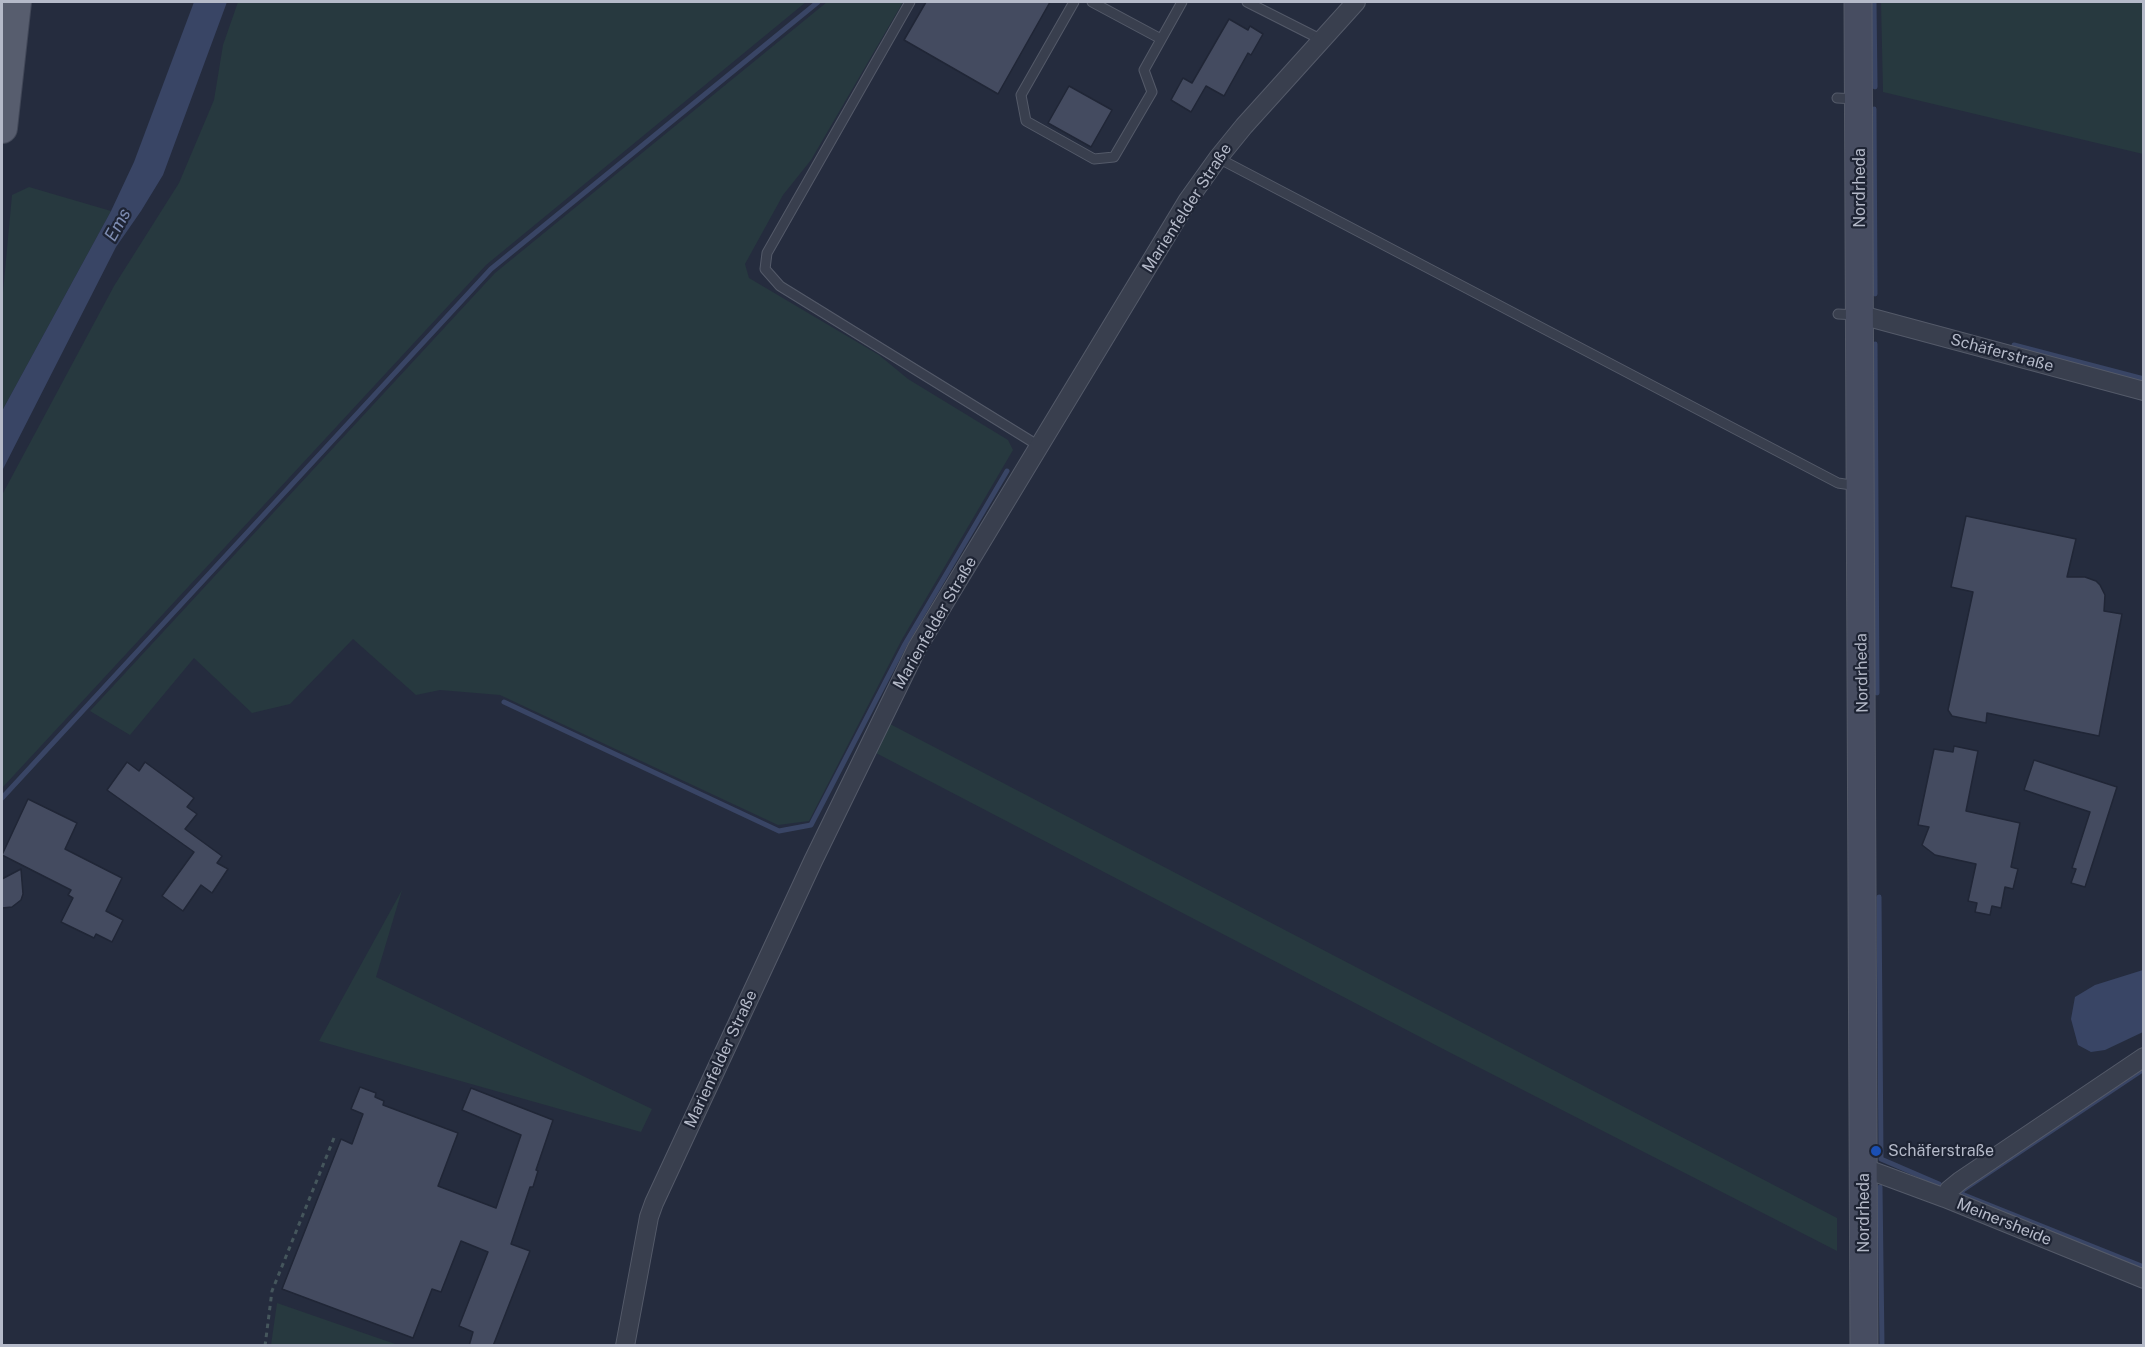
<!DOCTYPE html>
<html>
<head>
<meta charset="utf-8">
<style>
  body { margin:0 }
  #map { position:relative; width:2145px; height:1347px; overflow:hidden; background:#252c3e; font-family:"Public Sans",sans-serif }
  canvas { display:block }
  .frame { position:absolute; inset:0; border:3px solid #b5bac9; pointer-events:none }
</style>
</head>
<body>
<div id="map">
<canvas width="2145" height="1347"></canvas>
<div class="frame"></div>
</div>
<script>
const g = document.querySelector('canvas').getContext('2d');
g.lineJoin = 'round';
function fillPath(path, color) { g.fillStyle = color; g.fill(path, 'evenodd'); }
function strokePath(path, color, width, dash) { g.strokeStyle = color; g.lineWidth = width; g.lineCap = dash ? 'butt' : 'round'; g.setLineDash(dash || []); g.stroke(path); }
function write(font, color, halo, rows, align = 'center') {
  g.font = font + ' "Public Sans",sans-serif'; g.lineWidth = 4.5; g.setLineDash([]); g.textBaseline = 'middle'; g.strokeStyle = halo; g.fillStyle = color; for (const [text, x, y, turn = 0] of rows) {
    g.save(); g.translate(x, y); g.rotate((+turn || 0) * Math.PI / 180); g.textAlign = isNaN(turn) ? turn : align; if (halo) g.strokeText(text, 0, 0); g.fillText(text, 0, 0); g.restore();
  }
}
const green = new Path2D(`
  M 238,2 L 806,2 L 486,265 L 2,788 L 2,495 L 114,286 L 179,183 L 214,100 L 223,45 Z
  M 827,2 L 903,2 L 811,160 L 783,195 L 745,264 L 749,278 L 879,355 L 908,379 L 1008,440 L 1013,450 L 901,641 L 809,821 L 778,825 L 500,695 L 440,690 L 416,695 L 353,639 L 290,704 L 252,713 L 194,658 L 130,735 L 90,711 L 495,273 Z
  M 1881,2 L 2143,2 L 2143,154 L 1883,92 Z
  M 29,187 L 111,211 L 2,411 L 2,303 L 12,195 Z
  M 890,724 L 1837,1218 L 1837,1251 L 1447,1051 L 876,753 Z
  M 402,890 L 376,977 L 652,1109 L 641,1132 L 319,1041 Z
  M 277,1303 L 398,1345 L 271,1345 Z`);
const water = new Path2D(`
  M 194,2 L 227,2 L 163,175 L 141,211 L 116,247 L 2,471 L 2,411 L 111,211 L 134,162 Z
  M 2143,970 L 2143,1032 L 2105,1050 L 2091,1052 L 2078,1045 L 2071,1019 L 2075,997 L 2095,985 Z`);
const stream = new Path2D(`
  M 1874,2 L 1875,87
  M 1874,109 L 1875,294
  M 1875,344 L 1877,693
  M 2014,345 L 2144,379
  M 504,702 L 779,831 L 811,825 L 905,644 L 1007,471
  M 2,798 L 491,269 L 818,2
  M 1879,897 L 1881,1159 L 1939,1184
  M 1880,1187 L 1882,1346
  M 1959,1193 L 2144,1267
  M 1961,1194 L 1963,1190 L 2144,1069`);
const building = new Path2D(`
  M 926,2 L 1050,2 L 998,94 L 904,40 Z
  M 1229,19 L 1248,30 L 1250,26 L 1263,34 L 1251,55 L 1248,53 L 1224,96 L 1206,86 L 1191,112 L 1171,100 L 1183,78 L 1192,83 Z
  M 1069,86 L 1112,110 L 1091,147 L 1048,123 Z
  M 1966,516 L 2076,539 L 2067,577 L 2085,577 L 2096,581 L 2100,585 L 2105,595 L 2104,611 L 2122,614 L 2099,736 L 1987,713 L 1986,723 L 1952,716 L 1948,710 L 1973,592 L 1951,587 Z
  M 1954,746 L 1978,751 L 1966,811 L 2020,823 L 2011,867 L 2018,869 L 2013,889 L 2005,887 L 2001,908 L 1992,906 L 1990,915 L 1975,912 L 1977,903 L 1968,901 L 1976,864 L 1935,855 L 1922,845 L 1929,827 L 1918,825 L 1934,749 L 1953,752 Z
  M 2034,760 L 2117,787 L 2085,887 L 2071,883 L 2076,869 L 2072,868 L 2090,812 L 2024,790 Z
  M 127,762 L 139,771 L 145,762 L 194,798 L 187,807 L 197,814 L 185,829 L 222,856 L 217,863 L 228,869 L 212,893 L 201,885 L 183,911 L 162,896 L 194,852 L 107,790 Z
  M 28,799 L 77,823 L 65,849 L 122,878 L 106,911 L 123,920 L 112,942 L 96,934 L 94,938 L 61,922 L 73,898 L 68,895 L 71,890 L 2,855 Z
  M 21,869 L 23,894 L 21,900 L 12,907 L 2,908 L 2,879 Z
  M 360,1087 L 376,1093 L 375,1097 L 384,1101 L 383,1105 L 458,1133 L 438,1186 L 496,1208 L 521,1135 L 462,1110 L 471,1088 L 553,1120 L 536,1170 L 538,1171 L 533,1187 L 530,1187 L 511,1244 L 530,1251 L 493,1346 L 469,1346 L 473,1332 L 459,1326 L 488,1252 L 461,1241 L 441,1292 L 432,1289 L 413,1338 L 282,1289 L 341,1139 L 352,1144 L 363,1114 L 351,1109 Z`);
const path = new Path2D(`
  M 265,1346 L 272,1291 L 334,1138`);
const service = new Path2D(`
  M 910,2 L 767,253 L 765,269 L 780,286 L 1039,446
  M 1074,2 L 1021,95 L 1026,121 L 1094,159 L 1114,157 L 1152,92 L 1144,70 L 1182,2
  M 1092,2 L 1161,39
  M 1247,2 L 1322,40
  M 1837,98 L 1856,99
  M 1218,158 L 1838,483 L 1858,486
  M 1838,314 L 1857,315`);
const minor = new Path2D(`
  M 1861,315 L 2144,391
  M 1864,1168 L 1945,1198 L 2144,1279
  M 1945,1198 L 1949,1190 L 1960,1181 L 2144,1057
  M 625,1346 L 649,1217 L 654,1203 L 813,861 L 917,648 L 1188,200 L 1218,158 L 1244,126 L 1356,2`);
const secondary = new Path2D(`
  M 1858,2 L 1864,1346`);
const primary = new Path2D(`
  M 2,128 L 16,2`);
const markers = [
  [1876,1151,6,"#1a4fb4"]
];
const streetNames = [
  ["Nordrheda",1860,188,-90],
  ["Marienfelder Straße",1187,208,-57],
  ["Schäferstraße",2002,353,15],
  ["Marienfelder Straße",935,623,-60],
  ["Nordrheda",1862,673,-91],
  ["Marienfelder Straße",721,1059,-65],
  ["Nordrheda",1864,1213,-90],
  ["Meinersheide",2004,1222,22]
];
const poiNames = [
  ["Schäferstraße",1888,1151]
];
const waterNames = [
  ["Ems",118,225,-61]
];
fillPath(green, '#27393f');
fillPath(water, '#394565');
strokePath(stream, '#394565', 5);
fillPath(building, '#444b60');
strokePath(building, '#202636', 1.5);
strokePath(service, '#545a69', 11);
strokePath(minor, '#545a69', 20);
strokePath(secondary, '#545a69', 29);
strokePath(primary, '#424858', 32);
strokePath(path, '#45565c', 3, [4.5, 4.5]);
strokePath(service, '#393f4e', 9);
strokePath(minor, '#393f4e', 18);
strokePath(secondary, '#474d61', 27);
strokePath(primary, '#575d6e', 30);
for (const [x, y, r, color] of markers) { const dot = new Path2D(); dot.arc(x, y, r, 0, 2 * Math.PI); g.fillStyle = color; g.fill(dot); strokePath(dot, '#1e2434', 2); }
write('16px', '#b5bac9', '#1e2434', streetNames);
write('16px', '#b5bac9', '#1e2434', poiNames, 'left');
write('italic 18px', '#7d8cb1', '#1e2434', waterNames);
</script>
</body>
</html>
